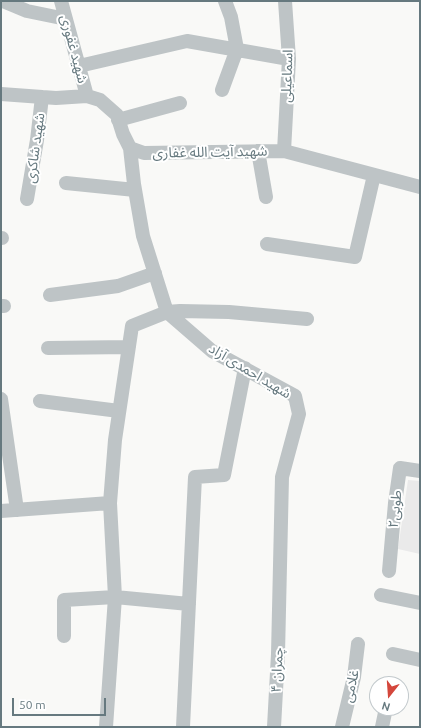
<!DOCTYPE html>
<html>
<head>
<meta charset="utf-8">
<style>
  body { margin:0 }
  #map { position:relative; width:421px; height:728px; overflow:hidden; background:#f9f9f7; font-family:Ubuntu,sans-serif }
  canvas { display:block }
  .frame { position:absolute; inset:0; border:2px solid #66797f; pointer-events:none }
  .north { position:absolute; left:369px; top:676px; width:40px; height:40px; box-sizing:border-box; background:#fff; border:1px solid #c2c9cc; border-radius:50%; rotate:197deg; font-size:11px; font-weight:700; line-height:16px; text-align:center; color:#66797f }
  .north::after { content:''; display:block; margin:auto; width:14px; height:18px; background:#d4473c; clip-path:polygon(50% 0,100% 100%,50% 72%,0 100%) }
  .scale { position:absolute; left:12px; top:698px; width:94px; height:18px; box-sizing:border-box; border:2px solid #66797f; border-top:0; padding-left:5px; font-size:12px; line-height:14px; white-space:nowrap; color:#66797f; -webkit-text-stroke:3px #fff; paint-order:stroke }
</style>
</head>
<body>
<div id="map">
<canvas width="421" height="728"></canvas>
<div class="frame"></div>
<div class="north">N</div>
<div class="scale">50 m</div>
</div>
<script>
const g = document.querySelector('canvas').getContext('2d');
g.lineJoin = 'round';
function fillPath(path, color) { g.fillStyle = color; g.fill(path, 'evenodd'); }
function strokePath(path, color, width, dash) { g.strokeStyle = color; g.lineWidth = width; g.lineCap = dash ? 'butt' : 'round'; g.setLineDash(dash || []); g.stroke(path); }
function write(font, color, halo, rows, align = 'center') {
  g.font = font + ' Ubuntu,"Noto Sans Arabic",sans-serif'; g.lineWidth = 4; g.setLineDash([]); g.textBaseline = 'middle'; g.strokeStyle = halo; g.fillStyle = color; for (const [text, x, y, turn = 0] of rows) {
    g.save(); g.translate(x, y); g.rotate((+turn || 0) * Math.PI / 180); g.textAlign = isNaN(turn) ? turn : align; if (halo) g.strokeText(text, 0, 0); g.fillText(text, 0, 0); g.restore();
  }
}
const built = new Path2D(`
  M 408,480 L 420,481 L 420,554 L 398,549 Z`);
const minor = new Path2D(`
  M 3,1 L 27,11 L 66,19
  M 61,1 L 87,96
  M 79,66 L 187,41 L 289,59
  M 222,90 L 237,49 L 231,17 L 225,1
  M 1,94 L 56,98 L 87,96 L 100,100 L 117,115 L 123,134 L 130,148 L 144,153 L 284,151 L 420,187
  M 118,120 L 180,103
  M 130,148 L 134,184 L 143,236 L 167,312 L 212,351 L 295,396 L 299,414 L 282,477 L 278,654 L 274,727
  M 258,151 L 266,197
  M 284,151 L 289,59 L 285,1
  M 66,183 L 135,190
  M 27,199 L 37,140 L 42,97
  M 1,238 L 2,238
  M 267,244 L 355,257 L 374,175
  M 50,295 L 118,286 L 155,273
  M 1,306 L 4,306
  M 48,348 L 129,347
  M 1,399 L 17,510
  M 40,401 L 119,411
  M 1,511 L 110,503
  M 389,571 L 395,503 L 400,468 L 420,471
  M 381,595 L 420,603
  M 189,604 L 115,597 L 110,503 L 115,440 L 132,326 L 167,312 L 180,311 L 229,312 L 307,319
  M 64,636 L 64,600 L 115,597 L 106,727
  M 393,654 L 420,660
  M 183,727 L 195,477 L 224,475 L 245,368
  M 342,727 L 354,677 L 358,644
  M 382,727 L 386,708`);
const streetNames = [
  ["شهید غفوری",74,49,75],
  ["اسماعیلی",287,76,-88],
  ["شهید شاکری",35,148,-82],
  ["شهید آیت الله غفاری",210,152,-1],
  ["شهید احمدی آزاد",250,371,31],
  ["طوبی۲",395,509,-84],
  ["چمران ۴",277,670,-87],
  ["غلامی",351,686,-78]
];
fillPath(built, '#eaeaea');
strokePath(minor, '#bec4c6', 14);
write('14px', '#66797f', '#fff', streetNames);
</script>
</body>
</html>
